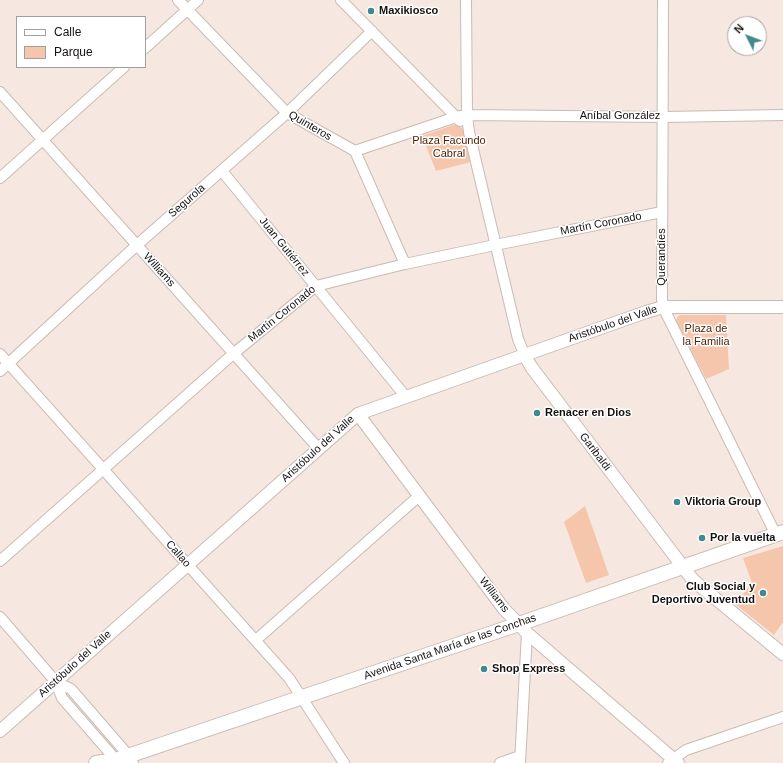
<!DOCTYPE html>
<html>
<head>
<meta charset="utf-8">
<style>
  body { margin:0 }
  #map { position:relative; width:783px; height:763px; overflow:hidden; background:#f6e8e1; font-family:Helvetica,sans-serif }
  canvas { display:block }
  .legend { position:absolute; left:16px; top:16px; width:130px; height:52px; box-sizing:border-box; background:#fff; border:1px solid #a2a09f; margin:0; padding:5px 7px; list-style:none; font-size:12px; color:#16110f }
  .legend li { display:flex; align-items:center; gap:8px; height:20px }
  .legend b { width:20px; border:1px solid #a2a09f }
  .north { position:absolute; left:727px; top:16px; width:40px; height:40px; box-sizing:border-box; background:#fff; border:1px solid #a2a09f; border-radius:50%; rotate:312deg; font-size:11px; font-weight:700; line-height:16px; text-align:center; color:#16110f }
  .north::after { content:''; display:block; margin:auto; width:14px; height:18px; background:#41898f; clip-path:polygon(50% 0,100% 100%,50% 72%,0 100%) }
</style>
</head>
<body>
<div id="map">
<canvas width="783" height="763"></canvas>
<ul class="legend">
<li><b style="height:5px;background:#fff"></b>Calle</li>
<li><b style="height:11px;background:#f6c6ac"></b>Parque</li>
</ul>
<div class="north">N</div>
</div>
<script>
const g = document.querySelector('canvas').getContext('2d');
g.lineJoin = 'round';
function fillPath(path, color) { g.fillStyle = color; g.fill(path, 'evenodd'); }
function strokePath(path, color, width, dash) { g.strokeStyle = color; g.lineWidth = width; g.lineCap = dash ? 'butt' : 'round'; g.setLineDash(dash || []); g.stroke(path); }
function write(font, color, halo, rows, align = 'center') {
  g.font = font + ' Helvetica,sans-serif'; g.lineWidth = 3; g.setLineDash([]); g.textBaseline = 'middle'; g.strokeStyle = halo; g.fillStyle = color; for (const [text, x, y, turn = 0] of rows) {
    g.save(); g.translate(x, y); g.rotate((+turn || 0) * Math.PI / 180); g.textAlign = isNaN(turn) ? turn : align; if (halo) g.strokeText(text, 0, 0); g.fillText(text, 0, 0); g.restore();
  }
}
const green = new Path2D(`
  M 453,125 L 457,125 L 465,130 L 475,161 L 436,171 L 422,136 Z
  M 681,315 L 726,315 L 729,369 L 706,379 L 676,321 L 678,316 Z
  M 585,506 L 609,575 L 586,583 L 564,522 Z
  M 783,546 L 783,622 L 774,635 L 735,604 L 752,583 L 743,558 Z`);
const minor = new Path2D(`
  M 178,0 L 287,113 L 355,151 L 456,117 L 467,115 L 664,117 L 783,115
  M 341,0 L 460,121
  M 466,0 L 467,115 L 469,132 L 518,339 L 525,356
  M 663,0 L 662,299 L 663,307 L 776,535
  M 145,48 L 198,0
  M 0,92 L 319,449
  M 355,151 L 405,264
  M 222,171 L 406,397
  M 0,178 L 124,67
  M 0,354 L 103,469 L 187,564 L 289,678 L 344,763
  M 0,371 L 137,245 L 287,113 L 372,31
  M 0,561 L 233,354 L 316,286 L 405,264 L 495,245 L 662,212
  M 0,617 L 56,682 L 71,689 L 129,756 L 133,763
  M 256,640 L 419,496
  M 56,682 L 62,698 L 116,760 L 117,763
  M 500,763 L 520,756
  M 520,763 L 527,633
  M 668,763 L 686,750 L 783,717`);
const tertiary = new Path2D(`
  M 525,356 L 532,368 L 693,580 L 783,654
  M 358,414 L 504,609 L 527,633 L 678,763
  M 0,731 L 358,414 L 646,312 L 663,307 L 783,307`);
const secondary = new Path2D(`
  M 96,763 L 116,760 L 519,624 L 783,532`);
const markers = [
  [371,11,4,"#41898f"],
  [537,413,4,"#41898f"],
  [677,502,4,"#41898f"],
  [702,538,4,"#41898f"],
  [763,593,4,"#41898f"],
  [484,669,4,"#41898f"]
];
const poiNames = [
  ["Maxikiosco",379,11],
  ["Renacer en Dios",545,413],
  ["Viktoria Group",685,502],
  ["Por la vuelta",710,538],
  ["Club Social y",755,587,"right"],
  ["Deportivo Juventud",755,600,"right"],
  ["Shop Express",492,669]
];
const streetNames = [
  ["Aníbal González",620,116],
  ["Quinteros",310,126,30],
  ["Segurola",187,201,-41],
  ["Martín Coronado",601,224,-11],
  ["Juan Gutiérrez",284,247,51],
  ["Querandíes",662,257,-90],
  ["Williams",159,270,48],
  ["Martín Coronado",282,314,-39],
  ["Aristóbulo del Valle",613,324,-19],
  ["Aristóbulo del Valle",318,449,-42],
  ["Garibaldi",595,452,53],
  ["Callao",178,554,49],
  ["Williams",494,595,52],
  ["Avenida Santa María de las Conchas",450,647,-19],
  ["Aristóbulo del Valle",75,664,-42]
];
const parkNames = [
  ["Plaza Facundo",449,141],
  ["Cabral",449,154],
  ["Plaza de",706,329],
  ["la Familia",706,342]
];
fillPath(green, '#f6c6ac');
strokePath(minor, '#c9bbb4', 12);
strokePath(tertiary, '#c9bbb4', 14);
strokePath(secondary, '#c9bbb4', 16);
strokePath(minor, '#fff', 10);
strokePath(tertiary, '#fff', 12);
strokePath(secondary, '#fff', 14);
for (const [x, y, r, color] of markers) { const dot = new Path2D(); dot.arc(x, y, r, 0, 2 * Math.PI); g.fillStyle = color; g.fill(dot); strokePath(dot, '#fff', 1.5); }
write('bold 11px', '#16110f', '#fff', poiNames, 'left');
write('11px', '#16110f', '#fff', streetNames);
write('11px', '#4a1e00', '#fff', parkNames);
</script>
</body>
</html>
